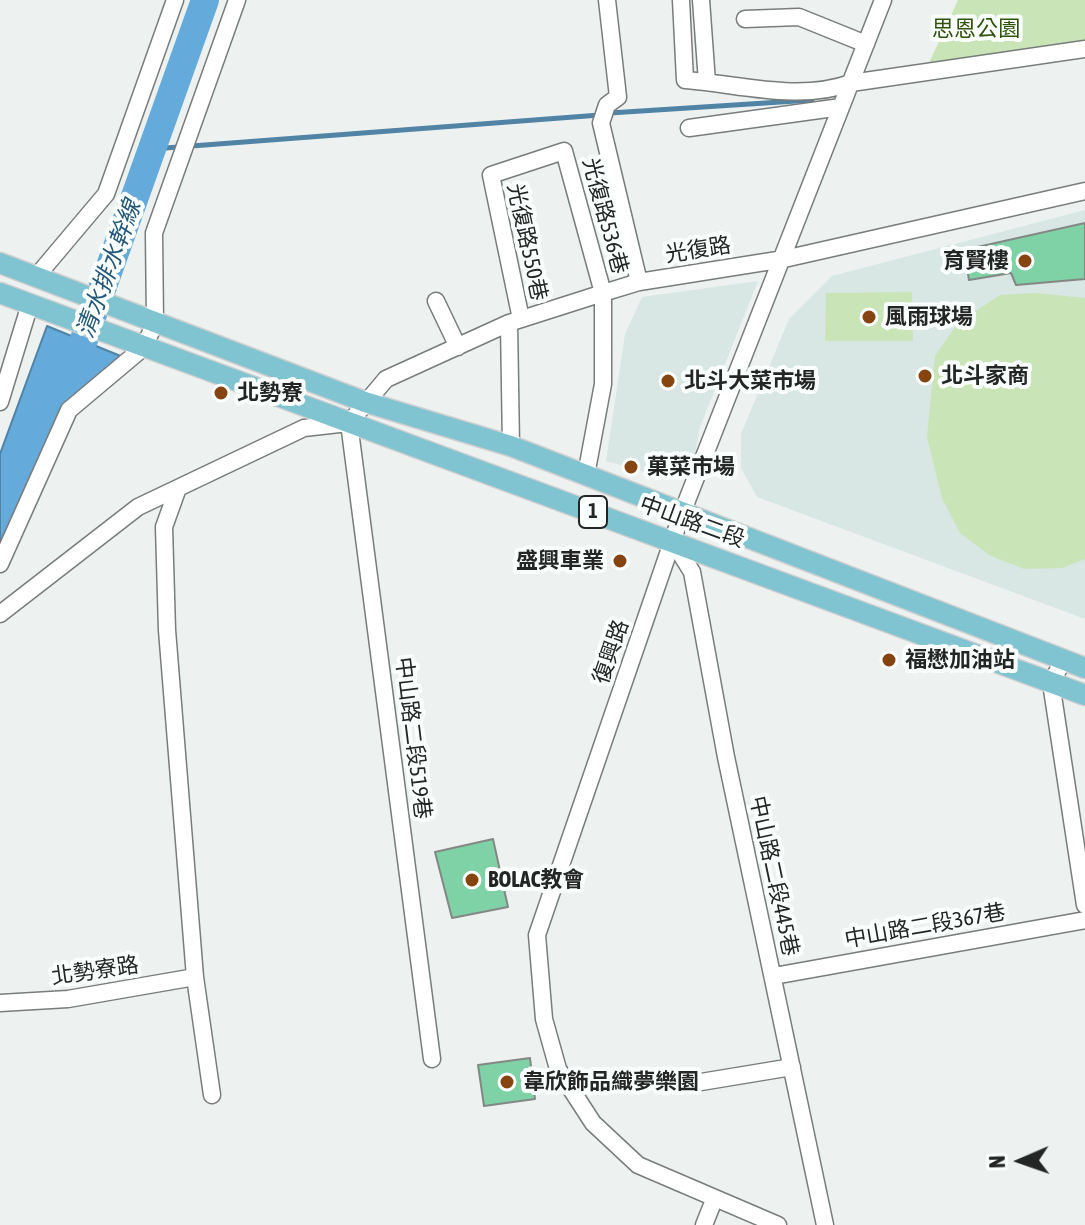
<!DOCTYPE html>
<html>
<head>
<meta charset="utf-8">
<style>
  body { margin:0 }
  #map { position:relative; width:1085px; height:1225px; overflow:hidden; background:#edf2f1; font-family:"Asap Condensed",sans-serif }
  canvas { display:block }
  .north { position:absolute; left:981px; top:1121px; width:80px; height:80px; -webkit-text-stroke:6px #fafffe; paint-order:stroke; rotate:268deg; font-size:22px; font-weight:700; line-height:32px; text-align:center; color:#242525 }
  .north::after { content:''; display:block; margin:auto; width:28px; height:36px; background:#242525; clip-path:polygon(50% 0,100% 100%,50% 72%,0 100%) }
</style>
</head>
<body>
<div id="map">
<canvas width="1085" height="1225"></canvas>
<div class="north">N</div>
</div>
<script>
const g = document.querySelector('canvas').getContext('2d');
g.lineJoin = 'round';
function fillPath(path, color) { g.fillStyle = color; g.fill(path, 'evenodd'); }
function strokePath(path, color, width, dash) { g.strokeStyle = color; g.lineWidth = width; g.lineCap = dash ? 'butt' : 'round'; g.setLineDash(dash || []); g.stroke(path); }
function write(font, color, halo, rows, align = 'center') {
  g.font = font + ' "Asap Condensed","Noto Sans TC",sans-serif'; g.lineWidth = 8; g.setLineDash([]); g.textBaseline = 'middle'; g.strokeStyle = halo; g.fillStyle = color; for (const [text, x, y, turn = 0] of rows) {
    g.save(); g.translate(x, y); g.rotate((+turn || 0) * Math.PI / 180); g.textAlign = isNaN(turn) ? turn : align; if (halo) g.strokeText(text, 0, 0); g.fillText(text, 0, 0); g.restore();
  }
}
const built = new Path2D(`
  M 1085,210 L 1085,619 L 757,497 L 741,468 L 741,434 L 789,319 L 832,276 Z
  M 758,281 L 700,427 L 694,458 L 669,479 L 606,461 L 625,334 L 642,297 Z`);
const green = new Path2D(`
  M 958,0 L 1085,0 L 1085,45 L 929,63 Z
  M 912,292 L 913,341 L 825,341 L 826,293 Z
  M 1036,293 L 1085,298 L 1085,559 L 1062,568 L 1024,569 L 989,555 L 960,533 L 942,498 L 927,437 L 935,356 L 958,323 L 1000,295 Z`);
const water = new Path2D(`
  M 47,326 L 123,357 L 74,409 L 0,555 L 0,454 Z`);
const stream = new Path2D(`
  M 610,113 L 812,100
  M 152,149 L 600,115`);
const river = new Path2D(`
  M 71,376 L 205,0`);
const building = new Path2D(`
  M 1085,223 L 1085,279 L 1016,285 L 1011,273 L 969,280 L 964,250 Z
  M 493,839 L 508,907 L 452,918 L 435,852 Z
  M 530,1058 L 535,1099 L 484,1106 L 478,1065 Z`);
const minor = new Path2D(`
  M 607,0 L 618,97 L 607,105 L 601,123 L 639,282
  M 681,0 L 685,80 C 739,84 798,102 851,83 L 1085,49
  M 701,0 L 707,82
  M 745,19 L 799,17 L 866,44
  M 689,128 L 841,107
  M 36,277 L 106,194 L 175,0
  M 436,301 L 458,347
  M 521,319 L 491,175 L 564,151 L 603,293 L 603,384 L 586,475
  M 509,323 L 511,446
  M 0,402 L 30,304
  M 349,423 L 386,379 L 509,323 L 603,293 L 639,282 L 784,259 L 1085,191
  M 349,423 L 432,1059
  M 178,488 L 164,527 L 167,630 L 195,977 L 212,1095
  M 672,540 L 692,572 L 726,757 L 825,1225
  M 0,564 L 69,410 L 144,347 L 155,323 L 154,233 L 237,0
  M 0,614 L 138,507 L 304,428 L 348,423
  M 1063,661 L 1051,683 L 1085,905
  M 774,976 L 1085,920
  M 0,1003 L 68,999 L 195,977
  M 695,1083 L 792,1067
  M 704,1225 L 714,1200
  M 778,1225 L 638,1165 L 593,1123 L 558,1069 L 544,1019 L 537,935 L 682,513 L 883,0`);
const major = new Path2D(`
  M 0,263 L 365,402 L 511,446 L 1085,668
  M 0,293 L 1085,695`);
const markers = [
  [1025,261,8,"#864410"],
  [869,317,8,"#864410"],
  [925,376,8,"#864410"],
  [668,381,8,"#864410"],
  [221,393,8,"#864410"],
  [631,467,8,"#864410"],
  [620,561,8,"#864410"],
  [889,660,8,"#864410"],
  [472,880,8,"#864410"],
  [507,1082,8,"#864410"]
];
const shields = [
  [593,512,28]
];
const shieldNames = [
  ["1",593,512]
];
const parkNames = [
  ["思恩公園",976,29]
];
const streetNames = [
  ["光復路536巷",605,216,75],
  ["光復路550巷",527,242,78],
  ["光復路",698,250,-9],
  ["中山路二段",692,522,20],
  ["復興路",611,652,-71],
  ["中山路二段519巷",413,738,83],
  ["中山路二段445巷",774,876,78],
  ["中山路二段367巷",925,926,-10],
  ["北勢寮路",95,971,-8]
];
const poiNames = [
  ["育賢樓",1009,261,"right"],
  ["風雨球場",885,317],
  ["北斗家商",941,376],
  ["北斗大菜市場",684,381],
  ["北勢寮",237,393],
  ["菓菜市場",647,467],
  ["盛興車業",604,561,"right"],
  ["福懋加油站",905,660],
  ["BOLAC教會",488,880],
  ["韋欣飾品織夢樂園",523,1082]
];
const waterNames = [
  ["清水排水幹線",109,269,-70]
];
fillPath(built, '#d8e6e4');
fillPath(green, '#c9e5b7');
fillPath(water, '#64abdc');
strokePath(water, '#5183a5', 2);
strokePath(stream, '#5183a5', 5);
strokePath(river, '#64abdc', 28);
fillPath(building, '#7fd1a6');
strokePath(building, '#848885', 2);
strokePath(minor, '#787c7b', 19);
strokePath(major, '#cfcfcf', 23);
strokePath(minor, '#fff', 16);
strokePath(major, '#81c4d1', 20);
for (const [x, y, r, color] of markers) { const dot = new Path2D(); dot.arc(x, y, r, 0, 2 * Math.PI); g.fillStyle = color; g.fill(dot); strokePath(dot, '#fafffe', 3); }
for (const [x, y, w] of shields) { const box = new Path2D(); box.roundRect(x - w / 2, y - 16, w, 32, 6); g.fillStyle = '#fafffe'; g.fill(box); strokePath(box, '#242525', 2); }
write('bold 20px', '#242525', null, shieldNames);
write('22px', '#30530c', '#fafffe', parkNames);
write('22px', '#242525', '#fafffe', streetNames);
write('bold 22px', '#242525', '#fafffe', poiNames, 'left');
write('italic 24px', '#24587a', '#fafffe', waterNames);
</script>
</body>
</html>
